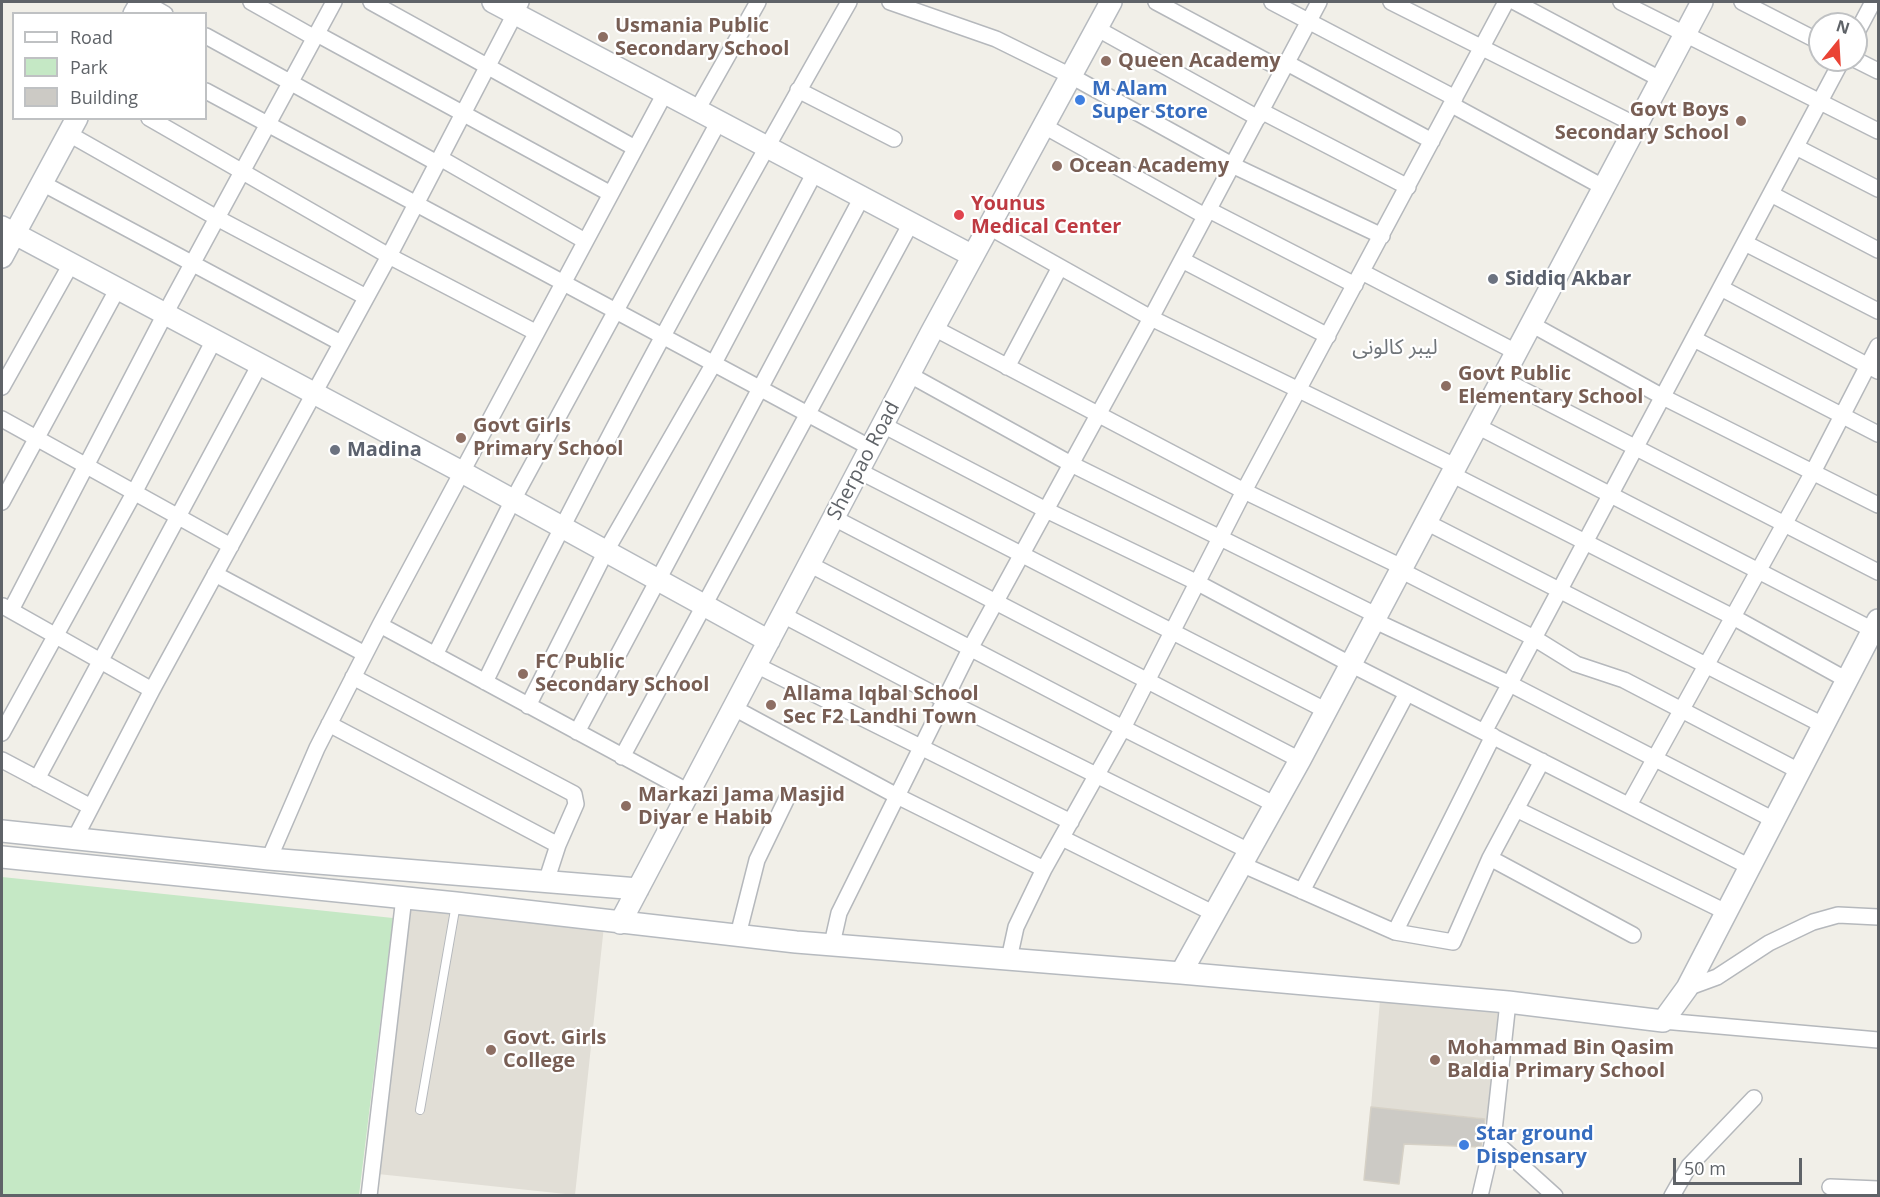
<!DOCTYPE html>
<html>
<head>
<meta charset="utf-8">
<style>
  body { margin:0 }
  #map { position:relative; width:1880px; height:1197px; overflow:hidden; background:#f1efe8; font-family:"Open Sans",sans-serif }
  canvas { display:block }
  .frame { position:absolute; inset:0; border:3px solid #5f6368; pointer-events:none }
  .legend { position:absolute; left:12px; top:12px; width:195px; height:108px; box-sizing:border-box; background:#fff; border:2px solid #bfc1c3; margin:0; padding:8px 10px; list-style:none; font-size:18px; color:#5f6368 }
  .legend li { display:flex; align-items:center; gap:12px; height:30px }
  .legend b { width:30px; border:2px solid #bfc1c3 }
  .north { position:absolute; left:1808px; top:12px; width:60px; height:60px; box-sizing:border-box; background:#fff; border:2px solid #bfc1c3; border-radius:50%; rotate:18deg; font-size:16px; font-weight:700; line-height:24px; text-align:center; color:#5f6368 }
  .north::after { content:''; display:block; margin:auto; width:21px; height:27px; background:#ea4335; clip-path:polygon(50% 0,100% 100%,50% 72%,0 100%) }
  .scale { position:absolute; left:1673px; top:1158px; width:129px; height:27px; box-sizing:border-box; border:3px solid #5f6368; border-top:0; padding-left:8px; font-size:18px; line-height:21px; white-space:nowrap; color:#5f6368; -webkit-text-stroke:4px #fff; paint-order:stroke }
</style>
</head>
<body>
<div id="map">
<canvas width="1880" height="1197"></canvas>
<div class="frame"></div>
<ul class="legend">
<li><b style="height:8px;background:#fff"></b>Road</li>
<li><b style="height:16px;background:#c5e8c5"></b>Park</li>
<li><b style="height:16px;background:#cccac5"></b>Building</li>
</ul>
<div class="north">N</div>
<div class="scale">50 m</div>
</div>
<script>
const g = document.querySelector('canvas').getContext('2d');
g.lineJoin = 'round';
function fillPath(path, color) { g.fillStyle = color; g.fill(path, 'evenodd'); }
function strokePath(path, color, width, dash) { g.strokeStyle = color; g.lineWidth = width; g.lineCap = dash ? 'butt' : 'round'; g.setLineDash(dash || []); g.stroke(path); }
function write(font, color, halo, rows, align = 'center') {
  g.font = font + ' "Open Sans","Noto Sans Arabic",sans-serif'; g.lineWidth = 4.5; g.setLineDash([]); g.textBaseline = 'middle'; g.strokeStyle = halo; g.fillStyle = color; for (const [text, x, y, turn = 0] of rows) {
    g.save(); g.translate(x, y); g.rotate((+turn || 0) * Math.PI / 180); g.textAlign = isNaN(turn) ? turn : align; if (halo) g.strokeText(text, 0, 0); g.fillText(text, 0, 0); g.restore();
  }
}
const education = new Path2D(`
  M 408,907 L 604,926 L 575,1195 L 378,1174 Z
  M 1380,1000 L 1498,1012 L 1489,1119 L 1371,1107 Z`);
const green = new Path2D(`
  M 2,877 L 393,918 L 359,1195 L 2,1195 Z`);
const building = new Path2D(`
  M 1371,1107 L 1485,1119 L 1481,1147 L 1404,1144 L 1399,1184 L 1364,1180 Z`);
const lane = new Path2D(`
  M 420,1110 L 456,904`);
const street = new Path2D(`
  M 144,2 L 165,14
  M 251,2 L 315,38
  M 371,2 L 635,148
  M 890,2 L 996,39 L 1071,76 L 1232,165 L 1382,236
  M 1156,2 L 1283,70
  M 1272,2 L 1455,98
  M 1391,2 L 1636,125
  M 1515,2 L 1660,79
  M 1621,2 L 1878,131
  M 1742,2 L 1820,42
  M 1096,28 L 1258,118
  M 317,34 L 611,194
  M 1856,34 L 1873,2
  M 206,36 L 437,163
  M 1856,60 L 1878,71
  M 1287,63 L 1432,141
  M 798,90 L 894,139
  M 206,91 L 871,448
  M 1452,105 L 1603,187
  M 697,110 L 758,2
  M 1261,111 L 1408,187
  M 149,118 L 389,256 L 521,2
  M 1044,126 L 1205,216
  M 69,134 L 217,218 L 366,297
  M 1796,147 L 1878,189
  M 440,158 L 585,241
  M 42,183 L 341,343
  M 1771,194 L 1878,250
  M 1209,210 L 1355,285
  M 989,227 L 1151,318 L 1455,466
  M 1745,243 L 1878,311
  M 1182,260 L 1328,336
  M 1362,272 L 1516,352
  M 1721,288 L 1878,371
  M 1531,324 L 1663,397 L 1878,505
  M 934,328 L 1244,491 L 1402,567
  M 1694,339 L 1878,434
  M 1007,367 L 1060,267
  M 910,375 L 1071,464 L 1376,615
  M 1502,379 L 1878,572
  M 2,387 L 71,264
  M 2,419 L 231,546
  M 883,425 L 1046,510 L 1198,583 L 1350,664 L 1750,867
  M 1477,426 L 1873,630
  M 859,471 L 1325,710
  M 1451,474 L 1733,617 L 1847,680
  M 2,502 L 118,288
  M 834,518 L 1300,760
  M 1426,522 L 1823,725
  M 809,564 L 1123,728 L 1274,804
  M 1400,570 L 1534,638 L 1576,664 L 1624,680 L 1799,771
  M 215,574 L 365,654
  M 3,606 L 152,690
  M 11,610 L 165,314 L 334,2
  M 783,615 L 945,700 L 1249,851
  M 1373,620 L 1510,684 L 1774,820
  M 380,625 L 689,792
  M 435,655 L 513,500 L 719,121
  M 756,665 L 1071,822
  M 353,677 L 574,794 L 576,804 L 558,845 L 546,882
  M 485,682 C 597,451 722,225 849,2
  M 528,706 L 606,551 L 714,363 L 815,172
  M 734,708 L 897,796 L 1044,869
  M 329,724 L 558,845
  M 577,732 L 862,197
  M 1484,732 L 1842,60
  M 2,733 L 134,493 L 214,340
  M 622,757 L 911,223
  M 2,760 L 91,807
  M 37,779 L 260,364
  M 1629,805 L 1813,472 L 1878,346
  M 1516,809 L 1726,912
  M 75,838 L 152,690 L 389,256 L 535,332
  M 1062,838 L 1215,914
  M 1490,858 L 1633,935
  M 269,859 L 317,748 L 380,625 L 665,93
  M 1241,864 L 1395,932 L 1453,942 L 1490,858 L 1542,761
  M 1302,891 L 1407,693
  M 1395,932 L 1493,736
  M 738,935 L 757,860 L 787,798
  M 832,944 L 839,913 L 971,647 L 1151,318 L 1319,2
  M 1009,959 L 1016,927 L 1044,869 L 1123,728 L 1244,491 L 1506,2
  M 1687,988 L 1717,977 L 1769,943 L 1813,922 L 1838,915 L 1878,917
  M 1663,1021 L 1878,1040
  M 1493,1140 L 1555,1196
  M 1830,1187 L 1878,1189
  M 369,1196 L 404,897
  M 1480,1196 L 1493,1140 L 1508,1002
  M 1672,1196 L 1689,1166 L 1754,1098`);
const secondary = new Path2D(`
  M 493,2 L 973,256
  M 134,14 L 141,2
  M 2,227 L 460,471 L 769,641
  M 2,257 L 77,118
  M 2,831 L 269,859 L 638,889
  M 2,857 L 456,903 L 796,942 L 1181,973 L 1508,1002 L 1663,1021 L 1687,988 L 1878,620
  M 620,923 L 931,333 L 1111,2
  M 1181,973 L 1300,760 L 1702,2`);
const markers = [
  [603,37,6,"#8d6e63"],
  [1106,61,6,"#8d6e63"],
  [1080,100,6,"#3f7fe0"],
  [1741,121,6,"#8d6e63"],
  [1057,166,6,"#8d6e63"],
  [959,215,6,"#e0444e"],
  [1493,279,6,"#6b7280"],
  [1446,386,6,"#8d6e63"],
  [461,438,6,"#8d6e63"],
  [335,450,6,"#6b7280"],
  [523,674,6,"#8d6e63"],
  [771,705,6,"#8d6e63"],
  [626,806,6,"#8d6e63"],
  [491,1050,6,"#8d6e63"],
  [1435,1060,6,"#8d6e63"],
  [1464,1145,6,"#3f7fe0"]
];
const educationNames = [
  ["Usmania Public",615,26],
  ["Secondary School",615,49],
  ["Queen Academy",1118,61],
  ["Govt Boys",1729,110,"right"],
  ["Secondary School",1729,133,"right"],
  ["Ocean Academy",1069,166],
  ["Govt Public",1458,374],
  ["Elementary School",1458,397],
  ["Govt Girls",473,426],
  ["Primary School",473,449],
  ["FC Public",535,662],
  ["Secondary School",535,685],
  ["Allama Iqbal School",783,694],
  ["Sec F2 Landhi Town",783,717],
  ["Markazi Jama Masjid",638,795],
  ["Diyar e Habib",638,818],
  ["Govt. Girls",503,1038],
  ["College",503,1061],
  ["Mohammad Bin Qasim",1447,1048],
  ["Baldia Primary School",1447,1071]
];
const shopNames = [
  ["M Alam",1092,89],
  ["Super Store",1092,112],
  ["Star ground",1476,1134],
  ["Dispensary",1476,1157]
];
const healthNames = [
  ["Younus",971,204],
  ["Medical Center",971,227]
];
const worshipNames = [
  ["Siddiq Akbar",1505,279],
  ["Madina",347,450]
];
const streetNames = [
  ["Sherpao Road",864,461,-62]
];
const neighbourhoodNames = [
  ["لیبر کالونی",1395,348]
];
fillPath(education, '#e1ded6');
fillPath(green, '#c5e8c5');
fillPath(building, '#cccac5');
strokePath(building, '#d6d1c6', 1.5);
strokePath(lane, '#b5b8bc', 10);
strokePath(street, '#b5b8bc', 18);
strokePath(secondary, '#b6babf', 24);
strokePath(lane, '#fff', 8);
strokePath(street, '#fff', 15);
strokePath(secondary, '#fff', 21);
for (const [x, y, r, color] of markers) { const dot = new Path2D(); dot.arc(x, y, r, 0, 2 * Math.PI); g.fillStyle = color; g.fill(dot); strokePath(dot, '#fff', 2); }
write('bold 20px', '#785e54', '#fff', educationNames, 'left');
write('bold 20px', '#366cbe', '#fff', shopNames, 'left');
write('bold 20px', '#be3a42', '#fff', healthNames, 'left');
write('bold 20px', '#5b616d', '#fff', worshipNames, 'left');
write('20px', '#5f6368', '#fff', streetNames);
write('21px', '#70757a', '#fff', neighbourhoodNames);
</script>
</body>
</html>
